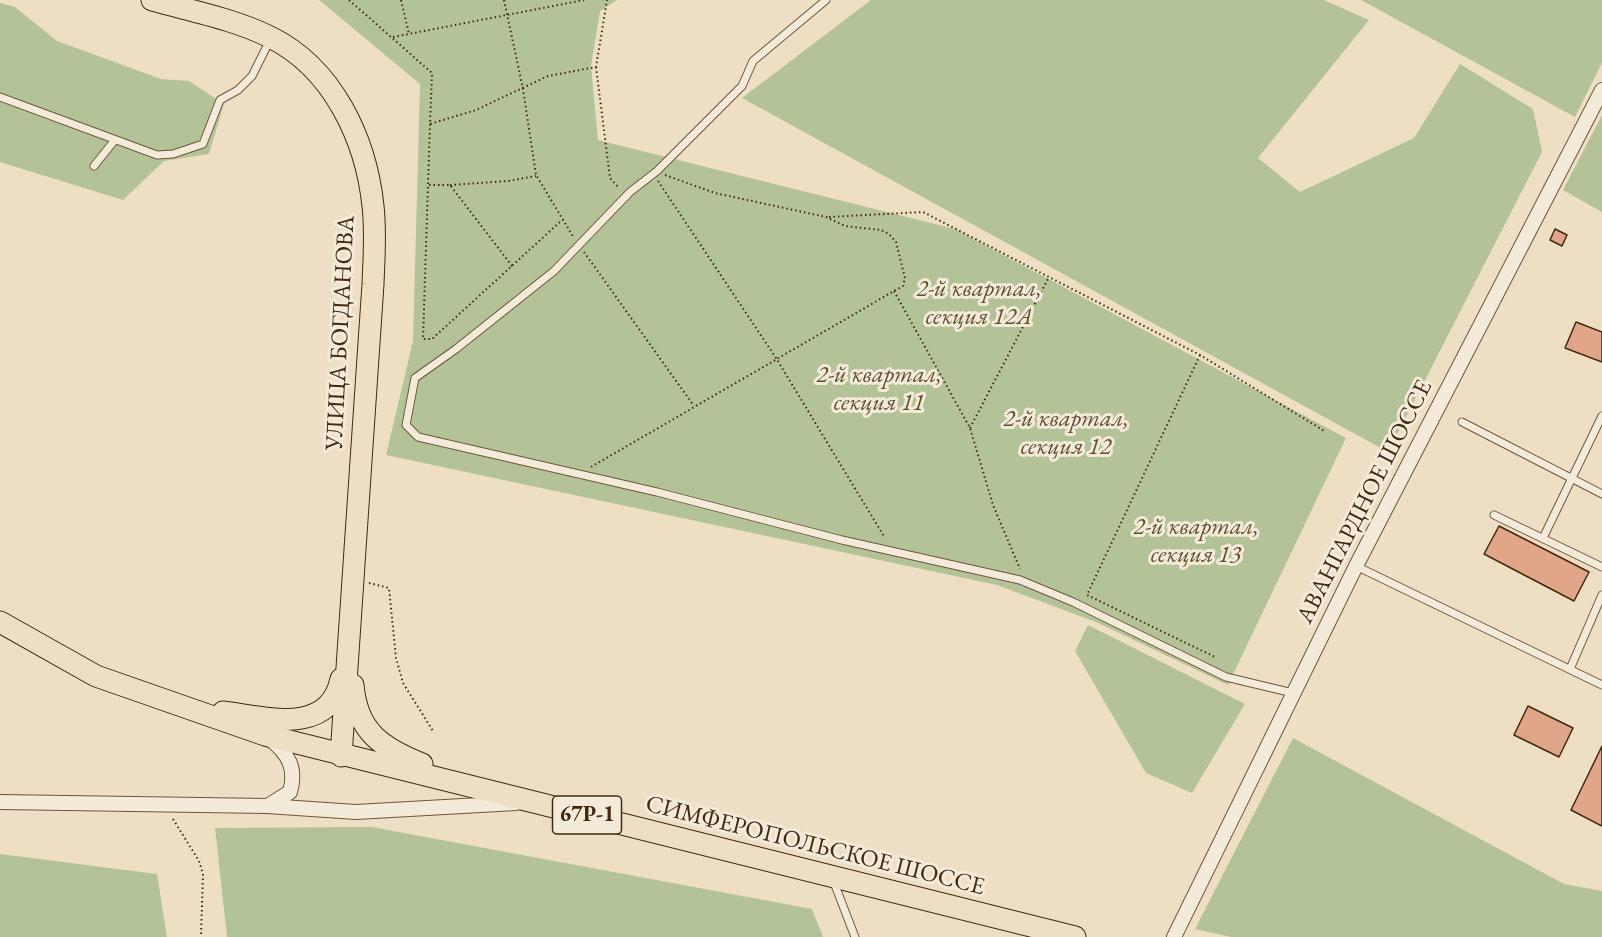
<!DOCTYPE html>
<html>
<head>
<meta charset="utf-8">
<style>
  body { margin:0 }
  canvas { display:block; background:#eedfc4 }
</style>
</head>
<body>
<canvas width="1602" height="937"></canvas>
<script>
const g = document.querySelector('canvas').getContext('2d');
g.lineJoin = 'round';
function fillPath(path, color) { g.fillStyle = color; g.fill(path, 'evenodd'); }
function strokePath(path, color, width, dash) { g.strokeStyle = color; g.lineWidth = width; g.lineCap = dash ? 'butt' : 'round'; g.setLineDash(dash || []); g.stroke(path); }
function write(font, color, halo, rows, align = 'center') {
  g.font = font + ' "EB Garamond",serif'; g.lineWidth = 6; g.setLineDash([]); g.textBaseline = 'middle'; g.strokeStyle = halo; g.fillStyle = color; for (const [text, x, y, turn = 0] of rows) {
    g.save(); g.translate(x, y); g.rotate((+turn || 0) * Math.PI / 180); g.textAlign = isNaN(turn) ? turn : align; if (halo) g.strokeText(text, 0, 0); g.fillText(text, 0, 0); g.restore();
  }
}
const green = new Path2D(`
  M 319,0 L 617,0 L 600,11 L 591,66 L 598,140 L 955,229 L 1346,438 L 1228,685 L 1096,622 L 997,585 L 386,455 L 413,341 L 420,84 Z
  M 871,0 L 1324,0 L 1369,20 L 1258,158 L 1300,192 L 1414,138 L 1460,64 L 1533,109 L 1542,152 L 1388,452 L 742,98 Z
  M 1361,0 L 1602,0 L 1602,63 L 1575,117 Z
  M 0,3 L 15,7 L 57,41 L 161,79 L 189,81 L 224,104 L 209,154 L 164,161 L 123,200 L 0,162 Z
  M 1602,115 L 1602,212 L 1563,190 Z
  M 1088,625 L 1245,704 L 1192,793 L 1146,773 L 1075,651 Z
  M 1293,738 L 1564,884 L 1602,891 L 1602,937 L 1231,937 L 1195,929 Z
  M 372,827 L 812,909 L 823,937 L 227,937 L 215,828 Z
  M 0,854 L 157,874 L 167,937 L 0,937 Z`);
const building = new Path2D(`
  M 1555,229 L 1567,235 L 1562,246 L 1550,240 Z
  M 1576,322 L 1602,332 L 1602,362 L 1565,348 Z
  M 1499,526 L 1589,572 L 1574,601 L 1484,554 Z
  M 1528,706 L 1573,728 L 1559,757 L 1514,735 Z
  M 1602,746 L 1602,826 L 1571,810 Z`);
const path = new Path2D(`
  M 349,0 L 432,73 L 430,124 L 476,110 L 548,76 L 596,67 L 607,0
  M 401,0 L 409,34
  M 504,0 L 523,89 L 536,175 L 574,238
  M 393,37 L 584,0
  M 596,67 L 610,178 L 619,188
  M 430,124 L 423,339 L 432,339 L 561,221
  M 658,181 L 776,358 L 885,538
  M 429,185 L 450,185 L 512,266
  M 450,185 L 508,181 L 536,176
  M 829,217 L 923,212 L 1200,355 L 1326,432
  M 584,252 L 694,406
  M 894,291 L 970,428 L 993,505 L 1020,569
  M 1200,355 L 1087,595 L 1215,657
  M 970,428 L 1049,277
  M 591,467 L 894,291 L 903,286 L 905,278 L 896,242 L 889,234 L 881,230 L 845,226 L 826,217 L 715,193 L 665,175
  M 369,583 L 389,588 L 396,658 L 403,683 L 433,731
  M 173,819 L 199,861 L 203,874 L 201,937`);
const service = new Path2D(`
  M 826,0 L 753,61 L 742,86 L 657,171 L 630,192 L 554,271 L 456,349 L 415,378 L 406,425 L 418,437 L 657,492 L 842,540 L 1020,580 L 1073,602 L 1226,677 L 1293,693
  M 0,97 L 157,155 L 173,154 L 203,144 L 220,100 L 238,90 L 252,76 L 270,40
  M 94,166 L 114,141
  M 1462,422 L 1602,494
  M 1494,515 L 1602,567
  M 1543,538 L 1602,416
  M 1356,566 L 1602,685
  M 1570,669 L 1602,595
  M 833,880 L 855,937`);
const minor = new Path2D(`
  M 0,802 L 267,806 L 356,812 L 516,803
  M 269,805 L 290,792 C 297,767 288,754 269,738
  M 1174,937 L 1356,566 L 1602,90`);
const primary = new Path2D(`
  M 152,0 C 191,11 234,19 270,37 C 333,68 366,139 373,206 C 376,232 374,258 373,284 L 341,756
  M 0,622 L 96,676 L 265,735 L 1075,937
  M 353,685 C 357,732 382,748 422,764
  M 223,712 C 264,717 329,737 341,679`);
const shields = [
  [587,815,69]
];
const shieldNames = [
  ["67Р-1",587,815]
];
const parkNames = [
  ["2-й квартал,",979,289],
  ["секция 12А",979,317],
  ["2-й квартал,",879,375],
  ["секция 11",879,403],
  ["2-й квартал,",1066,419],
  ["секция 12",1066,447],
  ["2-й квартал,",1196,527],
  ["секция 13",1196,555]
];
const streetNames = [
  ["УЛИЦА БОГДАНОВА",341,333,-87],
  ["АВАНГАРДНОЕ ШОССЕ",1365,502,-63],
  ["СИМФЕРОПОЛЬСКОЕ ШОССЕ",815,846,14]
];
fillPath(green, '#b4c397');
fillPath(building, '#e1a68a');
strokePath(building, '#42290e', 1.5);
strokePath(service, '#6d563c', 9);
strokePath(minor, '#6d563c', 16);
strokePath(primary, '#42290e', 23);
strokePath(path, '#42290e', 2, [1.5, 3]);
strokePath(service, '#f4ead9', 7);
strokePath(minor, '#f4ead9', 14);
strokePath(primary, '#eedfc4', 21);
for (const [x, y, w] of shields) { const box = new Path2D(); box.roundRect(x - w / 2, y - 19, w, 38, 4.5); g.fillStyle = '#f4ead9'; g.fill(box); strokePath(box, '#42290e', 1.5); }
write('bold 22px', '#42290e', null, shieldNames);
write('italic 24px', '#5e5030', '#f4ead9', parkNames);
write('24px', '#42290e', '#f4ead9', streetNames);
</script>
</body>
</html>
